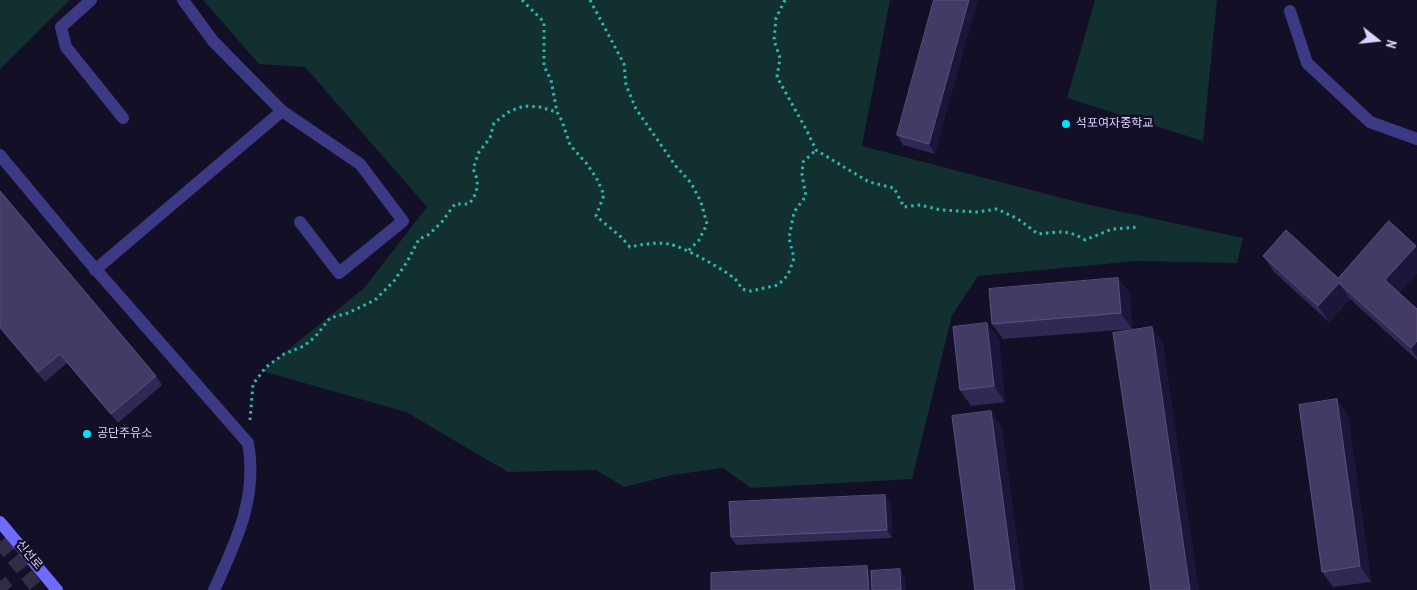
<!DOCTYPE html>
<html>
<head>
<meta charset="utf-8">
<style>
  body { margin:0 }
  #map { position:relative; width:1417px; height:590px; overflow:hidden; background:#130f26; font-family:"PT Sans Narrow",sans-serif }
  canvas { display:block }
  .north { position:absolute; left:1352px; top:15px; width:50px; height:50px; -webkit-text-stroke:4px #130f26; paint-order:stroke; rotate:106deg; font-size:14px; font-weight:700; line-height:20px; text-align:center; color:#d9d4ff }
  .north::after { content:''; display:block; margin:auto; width:18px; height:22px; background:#d9d4ff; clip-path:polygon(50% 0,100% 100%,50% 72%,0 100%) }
</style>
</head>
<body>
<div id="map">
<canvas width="1417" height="590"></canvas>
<div class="north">N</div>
</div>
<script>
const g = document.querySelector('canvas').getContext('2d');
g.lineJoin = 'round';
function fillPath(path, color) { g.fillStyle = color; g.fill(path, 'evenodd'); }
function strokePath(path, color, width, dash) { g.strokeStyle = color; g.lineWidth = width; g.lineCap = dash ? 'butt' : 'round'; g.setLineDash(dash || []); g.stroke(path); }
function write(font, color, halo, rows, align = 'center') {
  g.font = font + ' "PT Sans Narrow","Noto Sans KR",sans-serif'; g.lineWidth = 5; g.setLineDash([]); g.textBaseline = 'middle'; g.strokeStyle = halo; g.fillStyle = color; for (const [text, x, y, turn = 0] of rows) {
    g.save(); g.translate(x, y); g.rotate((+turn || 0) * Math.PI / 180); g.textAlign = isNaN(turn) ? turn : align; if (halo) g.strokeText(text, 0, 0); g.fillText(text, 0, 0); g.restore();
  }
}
const green = new Path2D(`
  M 0,0 L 70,0 L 0,69 Z
  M 203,0 L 890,0 L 862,146 L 1081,203 L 1243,238 L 1237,263 L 1136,261 L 978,276 L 952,315 L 912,479 L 751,488 L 723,468 L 672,475 L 624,487 L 596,470 L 508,472 L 406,412 L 262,371 L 364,288 L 427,207 L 305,67 L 259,64 Z
  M 1095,0 L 1217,0 L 1203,141 L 1067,98 Z`);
const trunkTunnel = new Path2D(`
  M 0,542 L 39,590
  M 0,581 L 7,590`);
const path = new Path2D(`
  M 522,0 L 544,22 L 544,66 L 551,80 L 557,112 L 562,121 L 570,145 L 587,164 L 597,179 L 604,195 L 596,216 L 621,237 L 630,247 C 643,244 656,242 669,244 C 682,246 725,270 735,279 C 738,282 740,286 742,289 L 751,291 L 778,285 L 788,275 L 794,258 L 789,238 L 794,212 L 806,196 L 802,175 L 803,162 L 816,150
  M 590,0 L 624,64 L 626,85 L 636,109 L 675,165 L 691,183 L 701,202 L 707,224 L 699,240 L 688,251
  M 785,0 L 776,18 L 774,40 L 780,58 L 777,77 L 807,131 L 816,150 L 869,182 L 894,188 L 904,207 L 920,205 L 941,210 L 977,212 L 997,209 L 1018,219 L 1038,234 C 1058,232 1068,229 1085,240 L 1112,229 L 1139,227
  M 250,420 L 253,384 L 266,367 L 284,354 L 304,346 L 316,336 L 330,318 L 348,313 L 375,300 L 394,281 L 407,262 L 419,239 L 428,235 L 441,223 L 455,204 L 469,204 C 478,193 480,182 473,169 L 479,152 L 490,138 L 494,123 L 510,111 L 524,106 L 540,107 L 556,112`);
const service = new Path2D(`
  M 91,0 L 61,27 L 66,47 L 123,118
  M 183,0 L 213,41 L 282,111
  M 95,270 L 282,111 L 360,164 L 403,221 L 339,273 L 300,222`);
const minor = new Path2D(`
  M 1290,11 L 1307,63 L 1370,122 L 1417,139
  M 0,155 L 84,256 L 248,443 C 258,497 236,542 214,590`);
const secondary = new Path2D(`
  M 0,522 L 57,590`);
const wall = new Path2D(`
  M 934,0 L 935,154 L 903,145 L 897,135 Z
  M 0,191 L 156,376 L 162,385 L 118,423 L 67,363 L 45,382 L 0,329 Z
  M 1263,256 L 1338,278 L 1417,273 L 1399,293 L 1417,309 L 1417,360 L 1350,299 L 1329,322 L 1274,272 Z
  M 1118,278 L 1130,294 L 1132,329 L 1003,339 L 992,324 Z
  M 987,323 L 999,339 L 1005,402 L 971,406 L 960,390 Z
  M 1348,415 L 1371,582 L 1333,587 L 1322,572 Z
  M 891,503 L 892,538 L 736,545 L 731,537 Z`);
const shadedWall = new Path2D(`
  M 969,0 L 978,0 L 935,154 L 929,144 Z
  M 1416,246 L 1417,248 L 1417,273 L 1396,296 L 1385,280 Z
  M 1118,278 L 1130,294 L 1132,329 L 1121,313 Z
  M 1339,283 L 1350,299 L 1329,322 L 1318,306 Z
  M 987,323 L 999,339 L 1005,402 L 994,386 Z
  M 1152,327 L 1163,343 L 1199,590 L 1190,590 Z
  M 1417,341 L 1417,357 L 1411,348 Z
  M 1337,399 L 1348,415 L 1371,582 L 1360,566 Z
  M 991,411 L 1002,427 L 1024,590 L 1015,590 Z
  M 885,495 L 891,503 L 892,538 L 887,530 Z
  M 867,566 L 876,578 L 877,590 L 869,590 Z
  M 900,569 L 905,577 L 906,590 L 901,590 Z`);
const building = new Path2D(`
  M 934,0 L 969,0 L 929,144 L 897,135 Z
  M 0,191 L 156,376 L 111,414 L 60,354 L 38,372 L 0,327 Z
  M 1389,221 L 1416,246 L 1385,280 L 1417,309 L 1417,341 L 1411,348 L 1339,283 L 1318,306 L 1263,256 L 1286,230 L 1338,278 Z
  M 1118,278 L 1121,313 L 992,324 L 989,289 Z
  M 987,323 L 994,386 L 960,390 L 953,327 Z
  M 1152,327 L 1190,590 L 1151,590 L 1113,333 Z
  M 1337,399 L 1360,566 L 1322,572 L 1299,405 Z
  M 991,411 L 1015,590 L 975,590 L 952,416 Z
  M 885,495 L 887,530 L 731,537 L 729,502 Z
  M 867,566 L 869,590 L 711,590 L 711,573 Z
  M 900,569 L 901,590 L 872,590 L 871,571 Z`);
const markers = [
  [1066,124,5,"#00e5ff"],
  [87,434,5,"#00e5ff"]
];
const poiNames = [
  ["석포여자중학교",1076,124],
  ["공단주유소",97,434]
];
const streetNames = [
  ["신선로",29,555,50]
];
fillPath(green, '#12302f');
strokePath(trunkTunnel, '#312d47', 14, [14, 7]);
strokePath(path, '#2fb8b0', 3, [2.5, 4]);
strokePath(service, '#3d3a85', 12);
strokePath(minor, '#3d3a85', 12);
strokePath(secondary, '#6f6bff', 12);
fillPath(wall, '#312854');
fillPath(shadedWall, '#1d163a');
fillPath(building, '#433a66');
strokePath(building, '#5a527e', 1);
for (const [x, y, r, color] of markers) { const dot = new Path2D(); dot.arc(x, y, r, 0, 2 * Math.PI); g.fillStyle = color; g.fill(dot); strokePath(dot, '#130f26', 2); }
write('12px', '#d9d4ff', '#130f26', poiNames, 'left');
write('12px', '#d9d4ff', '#130f26', streetNames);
</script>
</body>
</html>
